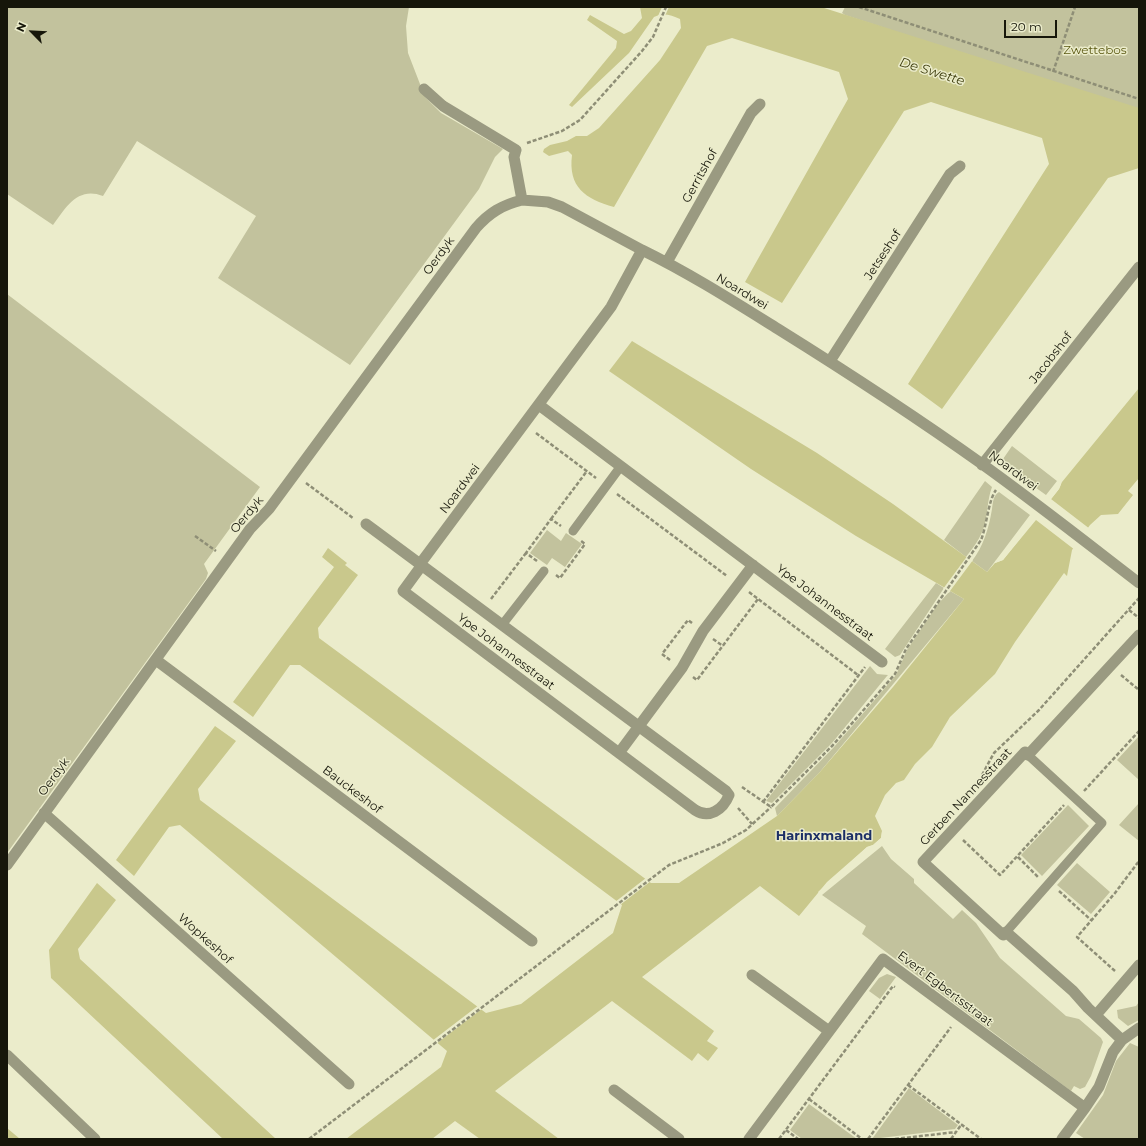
<!DOCTYPE html>
<html>
<head>
<meta charset="utf-8">
<style>
  body { margin:0 }
  #map { position:relative; width:1146px; height:1146px; overflow:hidden; background:#ebeccb; font-family:Montserrat,sans-serif }
  canvas { display:block }
  .frame { position:absolute; inset:0; border:8px solid #16160a; pointer-events:none }
  .north { position:absolute; left:12px; top:12px; width:40px; height:40px; -webkit-text-stroke:3px #ebeccb; paint-order:stroke; rotate:294deg; font-size:11px; font-weight:700; line-height:16px; text-align:center; color:#16160a }
  .north::after { content:''; display:block; margin:auto; width:14px; height:18px; background:#16160a; clip-path:polygon(50% 0,100% 100%,50% 72%,0 100%) }
  .scale { position:absolute; left:1004px; top:20px; width:53px; height:18px; box-sizing:border-box; border:2px solid #16160a; border-top:0; padding-left:5px; font-size:12px; line-height:14px; white-space:nowrap; color:#16160a; -webkit-text-stroke:3px #ebeccb; paint-order:stroke }
</style>
</head>
<body>
<div id="map">
<canvas width="1146" height="1146"></canvas>
<div class="frame"></div>
<div class="north">N</div>
<div class="scale">20 m</div>
</div>
<script>
const g = document.querySelector('canvas').getContext('2d');
g.lineJoin = 'round';
function fillPath(path, color) { g.fillStyle = color; g.fill(path, 'evenodd'); }
function strokePath(path, color, width, dash) { g.strokeStyle = color; g.lineWidth = width; g.lineCap = dash ? 'butt' : 'round'; g.setLineDash(dash || []); g.stroke(path); }
function write(font, color, halo, rows, align = 'center') {
  g.font = font + ' Montserrat,sans-serif'; g.lineWidth = 3; g.setLineDash([]); g.textBaseline = 'middle'; g.strokeStyle = halo; g.fillStyle = color; for (const [text, x, y, turn = 0] of rows) {
    g.save(); g.translate(x, y); g.rotate((+turn || 0) * Math.PI / 180); g.textAlign = isNaN(turn) ? turn : align; if (halo) g.strokeText(text, 0, 0); g.fillText(text, 0, 0); g.restore();
  }
}
const green = new Path2D(`
  M 7,7 L 409,7 L 406,26 L 408,53 L 425,97 L 441,113 L 503,149 L 495,157 L 479,189 L 350,365 L 218,278 L 256,216 L 137,141 L 103,196 C 78,186 66,207 53,225 L 7,194 Z
  M 845,7 L 1139,7 L 1139,111 L 845,15 L 842,13 Z
  M 7,294 L 260,487 L 204,564 L 208,573 L 206,579 L 7,853 Z
  M 1012,446 L 1057,481 L 1046,495 L 1004,465 L 1003,459 Z
  M 985,481 L 992,487 C 987,500 988,514 984,527 C 980,539 973,548 966,557 L 944,540 Z
  M 999,492 L 1030,515 L 987,572 L 972,561 C 983,547 989,528 992,509 C 993,502 993,496 999,492 Z
  M 547,530 L 561,541 L 566,533 L 582,544 L 565,567 L 552,558 L 547,565 L 530,553 Z
  M 936,583 L 944,588 L 900,655 L 895,657 L 885,649 Z
  M 950,591 L 964,599 L 819,773 L 777,816 L 775,808 L 834,747 L 896,675 L 907,650 L 938,604 Z
  M 870,666 L 877,674 L 888,675 L 887,676 L 832,743 L 772,803 L 766,801 Z
  M 1139,736 L 1139,780 L 1117,760 Z
  M 1139,803 L 1139,841 L 1119,825 Z
  M 1068,805 L 1089,826 L 1042,876 L 1021,855 Z
  M 882,846 L 891,859 L 914,879 L 914,883 L 953,919 L 962,910 L 976,923 L 1000,958 L 1066,1016 L 1079,1019 L 1101,1038 L 1103,1042 L 1091,1076 L 1085,1087 L 1080,1089 L 1074,1086 L 1071,1091 L 862,934 L 866,926 L 822,895 Z
  M 1077,863 L 1110,892 L 1091,914 L 1057,885 Z
  M 887,974 L 896,977 L 880,999 L 869,991 L 879,978 Z
  M 1139,1002 L 1139,1020 L 1128,1026 L 1118,1018 L 1117,1010 L 1136,1006 Z
  M 1130,1043 L 1139,1047 L 1139,1139 L 1085,1139 L 1076,1133 L 1103,1095 L 1116,1061 Z
  M 909,1088 L 958,1125 L 955,1129 L 872,1139 Z
  M 809,1104 L 857,1139 L 802,1139 L 790,1130 Z`);
const water = new Path2D(`
  M 640,7 L 821,7 L 1139,108 L 1139,168 L 1108,178 L 942,409 L 908,384 L 1049,164 L 1042,138 L 931,102 L 904,111 L 782,303 L 745,282 L 848,99 L 839,72 L 732,38 L 707,46 L 614,207 C 585,199 568,187 572,155 L 568,151 L 549,156 L 543,152 L 544,149 L 550,145 L 567,141 L 576,136 L 587,136 L 599,128 L 660,60 L 681,28 L 680,19 C 671,15 663,12 654,17 L 629,53 L 572,107 L 569,105 L 616,48 L 617,41 L 587,20 L 590,15 L 624,34 L 631,31 L 642,18 Z
  M 632,341 L 817,453 L 893,504 L 987,572 L 995,563 L 1003,560 L 1059,489 L 1062,482 L 1139,388 L 1139,478 L 1128,491 L 1133,495 L 1118,514 L 1101,515 L 1090,525 L 1072,550 L 1067,576 L 1064,573 L 1015,642 L 995,674 L 950,717 L 932,747 L 915,764 L 904,780 L 896,783 L 885,795 L 875,816 L 882,831 L 881,838 L 873,845 L 867,847 L 827,882 L 799,916 L 760,886 L 642,977 L 714,1031 L 707,1041 L 718,1048 L 708,1061 L 698,1053 L 692,1061 L 612,1001 L 495,1091 L 559,1139 L 480,1139 L 455,1121 L 432,1139 L 346,1139 L 441,1067 L 447,1051 L 180,825 L 169,827 L 134,876 L 116,860 L 215,726 L 236,741 L 198,789 L 200,800 L 486,1013 L 521,1004 L 613,933 L 622,905 L 300,665 L 290,665 L 253,717 L 233,702 L 334,567 L 322,557 L 328,548 L 347,563 L 345,565 L 358,575 L 318,628 L 319,638 L 651,883 L 679,883 L 777,816 L 819,773 L 893,687 L 964,599 L 856,536 L 751,469 L 609,371 Z
  M 97,883 L 116,900 L 78,949 L 80,959 L 276,1139 L 223,1139 L 51,978 L 49,950 Z
  M 7,1128 L 20,1139 L 9,1139 L 7,1137 Z`);
const pier = new Path2D(`
  M 662,7 L 669,7 L 665,16 L 658,16 Z
  M 1059,482 L 1061,484 L 1059,489 L 1051,499 L 1090,529 L 1075,550 L 1036,520 L 1003,560 L 995,563 L 995,561 L 1002,559 L 1024,532 L 1057,488 Z
  M 968,555 L 973,560 L 950,591 L 949,593 L 943,589 Z
  M 882,831 L 884,831 L 883,839 L 875,847 L 868,849 L 819,893 L 818,892 L 867,847 L 873,845 L 881,838 Z
  M 646,878 L 651,881 L 620,905 L 615,902 Z
  M 479,1005 L 483,1008 L 436,1044 L 432,1041 Z`);
const path = new Path2D(`
  M 859,7 L 1139,99
  M 1053,72 L 1075,7
  M 527,143 L 562,131 L 580,120 L 642,51 L 653,37 L 666,7
  M 536,433 L 596,478
  M 306,483 L 353,518
  M 617,494 L 727,576
  M 551,519 L 587,471
  M 195,536 L 216,551
  M 537,561 L 526,553 L 551,519 L 561,526
  M 556,575 L 560,578 L 585,544 L 581,541
  M 749,592 L 858,675
  M 491,599 L 526,553
  M 1129,610 L 1139,618
  M 713,639 L 723,646
  M 670,660 L 662,654 L 688,620 L 692,623
  M 1121,675 L 1139,690
  M 693,677 L 697,680 L 758,599
  M 982,775 L 994,753 L 1039,710 L 1139,598
  M 742,787 L 771,807 L 833,745 L 895,674 L 906,649 L 981,540 C 987,525 988,501 996,490
  M 1084,791 L 1139,731
  M 763,802 L 865,667
  M 738,808 L 752,824
  M 963,840 L 1000,875 L 1064,805
  M 1018,857 L 1038,877
  M 1059,891 L 1091,920
  M 1115,971 L 1077,937 L 1115,893 L 1139,861
  M 908,1085 L 981,1139
  M 809,1099 L 862,1139
  M 786,1130 L 798,1139
  M 309,1139 L 669,865 L 723,843 L 746,830 L 771,807
  M 779,1139 L 893,986 L 895,987
  M 868,1139 L 951,1027
  M 895,1139 L 956,1132
  M 951,1139 L 961,1125`);
const service = new Path2D(`
  M 573,531 L 621,466
  M 502,625 L 544,571
  M 1006,932 L 1102,823 L 1028,755`);
const minor = new Path2D(`
  M 522,200 L 548,202 L 562,207 L 642,250
  M 667,262 L 751,113 L 760,104
  M 830,361 L 950,174 L 960,166
  M 539,405 L 882,662
  M 982,465 L 1139,267
  M 366,524 L 726,791 L 729,795 C 723,810 709,819 695,810 L 403,591 L 422,565
  M 420,564 L 611,307 L 642,250 C 689,273 733,301 778,329 C 847,372 916,417 982,464 C 1035,502 1087,543 1139,583
  M 156,660 L 532,941
  M 619,753 L 682,668 L 703,631 L 753,565
  M 44,813 L 349,1084
  M 7,865 L 250,529 L 269,509 L 476,228 C 489,213 502,205 522,200 L 514,157 L 516,150 L 443,106 L 424,89
  M 752,975 L 829,1031
  M 1096,1015 L 1139,965
  M 1122,1040 L 1088,1008 L 1073,991 L 1006,932 L 1003,935 L 923,862 L 1025,752 L 1028,755 L 1139,635
  M 7,1055 L 95,1139
  M 614,1090 L 679,1139
  M 1085,1108 L 1099,1087 L 1113,1052 L 1122,1040 L 1139,1028
  M 749,1139 L 883,959 L 1085,1108 L 1062,1139`);
const parkNames = [
  ["Zwettebos",1095,50]
];
const streetNames = [
  ["Gerritshof",700,176,-61],
  ["Jetseshof",883,255,-57],
  ["Oerdyk",439,256,-54],
  ["Noardwei",742,292,31],
  ["Jacobshof",1051,358,-52],
  ["Noardwei",1013,471,37],
  ["Noardwei",460,489,-53],
  ["Oerdyk",247,515,-50],
  ["Ype Johannesstraat",825,603,37],
  ["Ype Johannesstraat",506,652,37],
  ["Oerdyk",54,777,-54],
  ["Bauckeshof",352,790,37],
  ["Gerben Nannesstraat",966,797,-47],
  ["Wopkeshof",205,939,42],
  ["Evert Egbertsstraat",945,989,37]
];
const waterNames = [
  ["De Swette",932,72,17]
];
const neighbourhoodNames = [
  ["Harinxmaland",824,836]
];
fillPath(green, '#c2c29d');
fillPath(water, '#c9c88c');
fillPath(pier, '#ebeccb');
strokePath(path, '#8e8e76', 2.5, [4, 2]);
strokePath(service, '#9a9a81', 9);
strokePath(minor, '#9a9a81', 11);
write('12px', '#595711', '#ebeccb', parkNames);
write('12px', '#16160a', '#ebeccb', streetNames);
write('italic 13px', '#3e3d0d', '#ebeccb', waterNames);
write('bold 13px', '#1c2f66', '#ebeccb', neighbourhoodNames);
</script>
</body>
</html>
